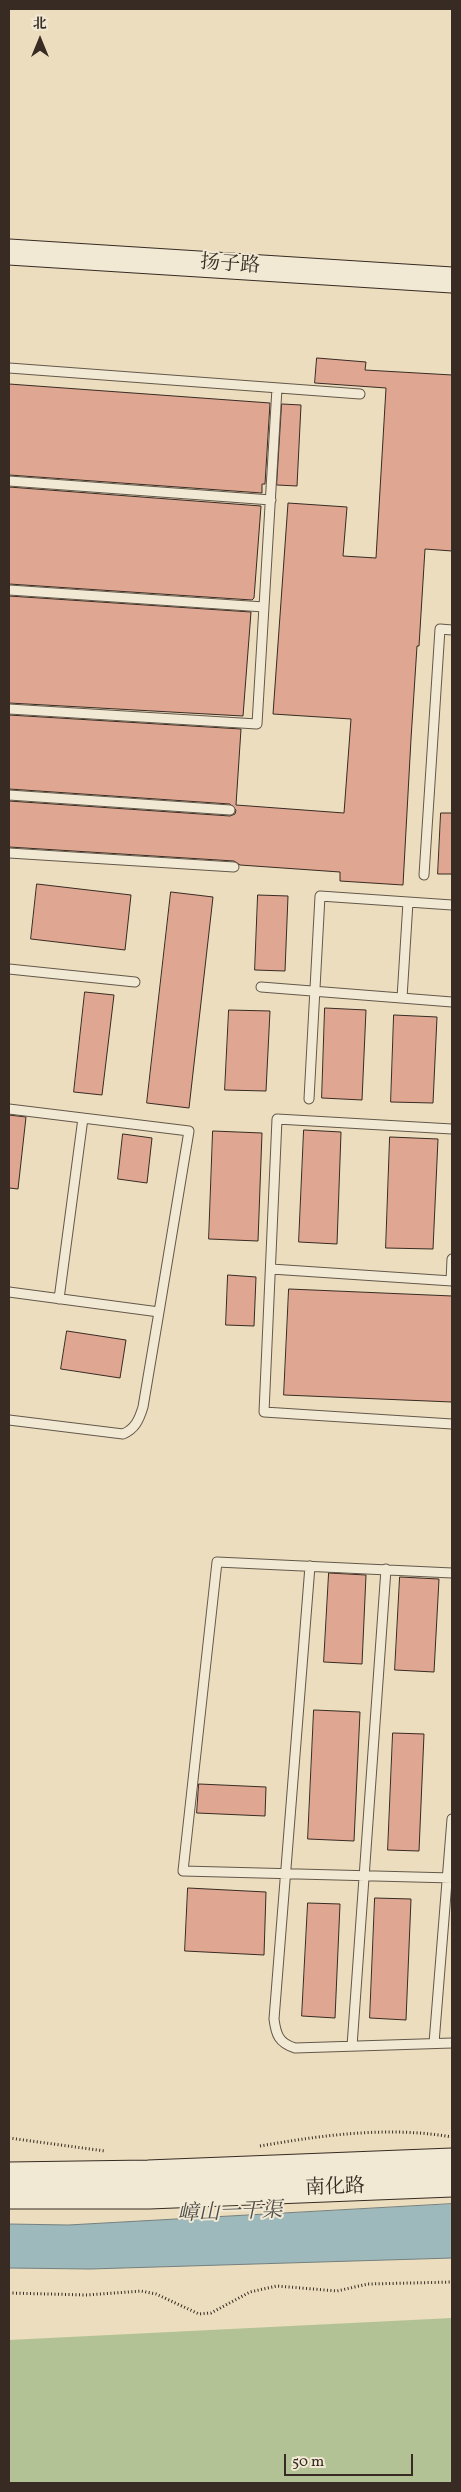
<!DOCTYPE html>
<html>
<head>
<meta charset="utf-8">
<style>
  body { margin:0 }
  #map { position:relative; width:461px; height:2492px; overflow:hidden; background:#ebddbd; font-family:Vollkorn,"Noto Serif SC",serif }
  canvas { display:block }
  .frame { position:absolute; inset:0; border:10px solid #372b23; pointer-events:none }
  .north { position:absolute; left:15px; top:15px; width:50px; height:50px; -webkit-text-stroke:4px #f2e9d4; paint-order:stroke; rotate:0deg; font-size:14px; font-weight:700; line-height:20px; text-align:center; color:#372b23 }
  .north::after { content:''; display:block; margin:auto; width:18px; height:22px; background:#372b23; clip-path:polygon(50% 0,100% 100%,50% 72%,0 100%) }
  .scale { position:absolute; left:284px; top:2454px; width:129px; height:22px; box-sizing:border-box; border:2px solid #372b23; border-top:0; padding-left:6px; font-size:15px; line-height:18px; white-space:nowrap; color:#372b23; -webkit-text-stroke:4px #f2e9d4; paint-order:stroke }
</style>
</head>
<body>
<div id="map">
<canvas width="461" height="2492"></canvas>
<div class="frame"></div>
<div class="north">北</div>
<div class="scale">50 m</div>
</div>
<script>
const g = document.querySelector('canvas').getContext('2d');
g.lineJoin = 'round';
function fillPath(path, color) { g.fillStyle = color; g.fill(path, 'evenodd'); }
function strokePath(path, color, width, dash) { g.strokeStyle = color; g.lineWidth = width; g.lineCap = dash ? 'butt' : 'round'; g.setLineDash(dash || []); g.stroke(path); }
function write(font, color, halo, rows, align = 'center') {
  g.font = font + ' Vollkorn,"Noto Serif SC",serif'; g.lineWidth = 4; g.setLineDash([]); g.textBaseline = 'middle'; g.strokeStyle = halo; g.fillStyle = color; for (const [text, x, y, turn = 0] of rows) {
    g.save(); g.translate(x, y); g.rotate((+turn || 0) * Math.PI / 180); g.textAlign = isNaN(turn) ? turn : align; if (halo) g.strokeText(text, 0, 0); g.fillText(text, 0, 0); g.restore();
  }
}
const green = new Path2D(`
  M 452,2318 L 452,2483 L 9,2483 L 9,2340 Z`);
const water = new Path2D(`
  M 452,2204 L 452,2258 L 90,2269 L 9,2268 L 9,2224 L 68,2225 Z`);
const building = new Path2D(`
  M 317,358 L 366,362 L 365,370 L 452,375 L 452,551 L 425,549 L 419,646 L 417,646 L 411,739 L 403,885 L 340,881 L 340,872 L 240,865 L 234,861 L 9,847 L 9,801 L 230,816 L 235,814 L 236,810 L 230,804 L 9,789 L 9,715 L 241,729 L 236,805 L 344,813 L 351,719 L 273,714 L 288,503 L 347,507 L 343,556 L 376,558 L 386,388 L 315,383 Z
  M 9,384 L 270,403 L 265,484 L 262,484 L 262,493 L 9,475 Z
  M 282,404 L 301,405 L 297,486 L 277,485 Z
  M 9,487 L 261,506 L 254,598 L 252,600 L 9,584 Z
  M 9,596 L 251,612 L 243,716 L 9,703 Z
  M 441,813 L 452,813 L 452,874 L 438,874 Z
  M 37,884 L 131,895 L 125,950 L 31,939 Z
  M 171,892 L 213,897 L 189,1108 L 147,1103 Z
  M 258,895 L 288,896 L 285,971 L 255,970 Z
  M 85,992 L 114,995 L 102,1095 L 74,1092 Z
  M 325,1008 L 366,1010 L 362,1100 L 322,1098 Z
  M 229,1010 L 270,1011 L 266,1091 L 225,1090 Z
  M 394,1015 L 437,1017 L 433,1103 L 391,1102 Z
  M 9,1115 L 26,1117 L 18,1189 L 9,1188 Z
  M 304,1130 L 341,1132 L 337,1244 L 299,1242 Z
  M 213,1131 L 262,1133 L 258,1241 L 209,1239 Z
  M 123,1134 L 152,1138 L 147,1183 L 118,1179 Z
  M 390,1137 L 438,1139 L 433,1249 L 386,1248 Z
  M 228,1275 L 256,1277 L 254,1326 L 226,1325 Z
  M 289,1289 L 452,1296 L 452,1402 L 284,1395 Z
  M 67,1331 L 126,1340 L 120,1378 L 61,1369 Z
  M 329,1573 L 366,1575 L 362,1664 L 324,1662 Z
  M 400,1577 L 439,1579 L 434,1672 L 395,1670 Z
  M 314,1710 L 360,1712 L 354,1841 L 308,1839 Z
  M 393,1733 L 424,1734 L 419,1851 L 388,1850 Z
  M 199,1784 L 266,1787 L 265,1816 L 197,1813 Z
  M 188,1888 L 266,1892 L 264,1955 L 185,1951 Z
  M 375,1898 L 411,1899 L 406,2020 L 370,2018 Z
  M 308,1903 L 340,1904 L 335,2018 L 302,2016 Z`);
const path = new Path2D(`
  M 9,2138 L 105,2151
  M 260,2146 C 324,2135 388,2126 452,2137
  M 9,2293 L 87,2295 L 141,2291 L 156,2294 L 199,2314 L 211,2313 L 250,2292 L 277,2286 L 337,2291 L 368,2284 L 452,2282`);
const lane = new Path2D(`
  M 9,368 L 360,394
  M 9,481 L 271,500
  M 9,590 L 264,607
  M 9,709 L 257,724 L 277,388
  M 9,795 L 230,810
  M 9,853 L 234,867
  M 424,875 L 440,629 L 452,630
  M 9,969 L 135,982
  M 261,987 L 452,1002
  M 402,998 L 408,902
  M 309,1099 L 320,896 L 452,905
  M 9,1109 L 189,1131 L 159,1312 L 9,1292
  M 452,1129 L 277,1119 L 264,1412 L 452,1424
  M 271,1269 L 452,1281
  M 451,1281 L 452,1259
  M 59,1299 L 83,1118
  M 9,1420 L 123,1434 C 135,1429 139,1420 143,1407 L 159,1312
  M 310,1566 L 274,2019 C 276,2035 279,2043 295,2048 L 452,2043
  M 452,1573 L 217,1562 L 183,1871 L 452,1878
  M 434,2043 L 452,1819
  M 352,2046 L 386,1569`);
const secondary = new Path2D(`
  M 9,252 L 452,280
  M 9,2175 L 148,2173 L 452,2161
  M 9,2196 L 149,2196 L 452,2184`);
const streetNames = [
  ["扬子路",230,266,4],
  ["南化路",335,2189,-2]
];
const waterNames = [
  ["嶂山一干渠",230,2214,-2]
];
fillPath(green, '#b3c294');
fillPath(water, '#9db9bc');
strokePath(water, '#74807f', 1);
fillPath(building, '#dfa692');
strokePath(building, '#372b23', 1);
strokePath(lane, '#64584a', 11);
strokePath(secondary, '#372b23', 27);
strokePath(path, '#372b23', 3, [1, 2.5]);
strokePath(lane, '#f2e9d4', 9);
strokePath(secondary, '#f2e9d4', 25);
write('20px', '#372b23', '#f2e9d4', streetNames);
write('italic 21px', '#504e49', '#f2e9d4', waterNames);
</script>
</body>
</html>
